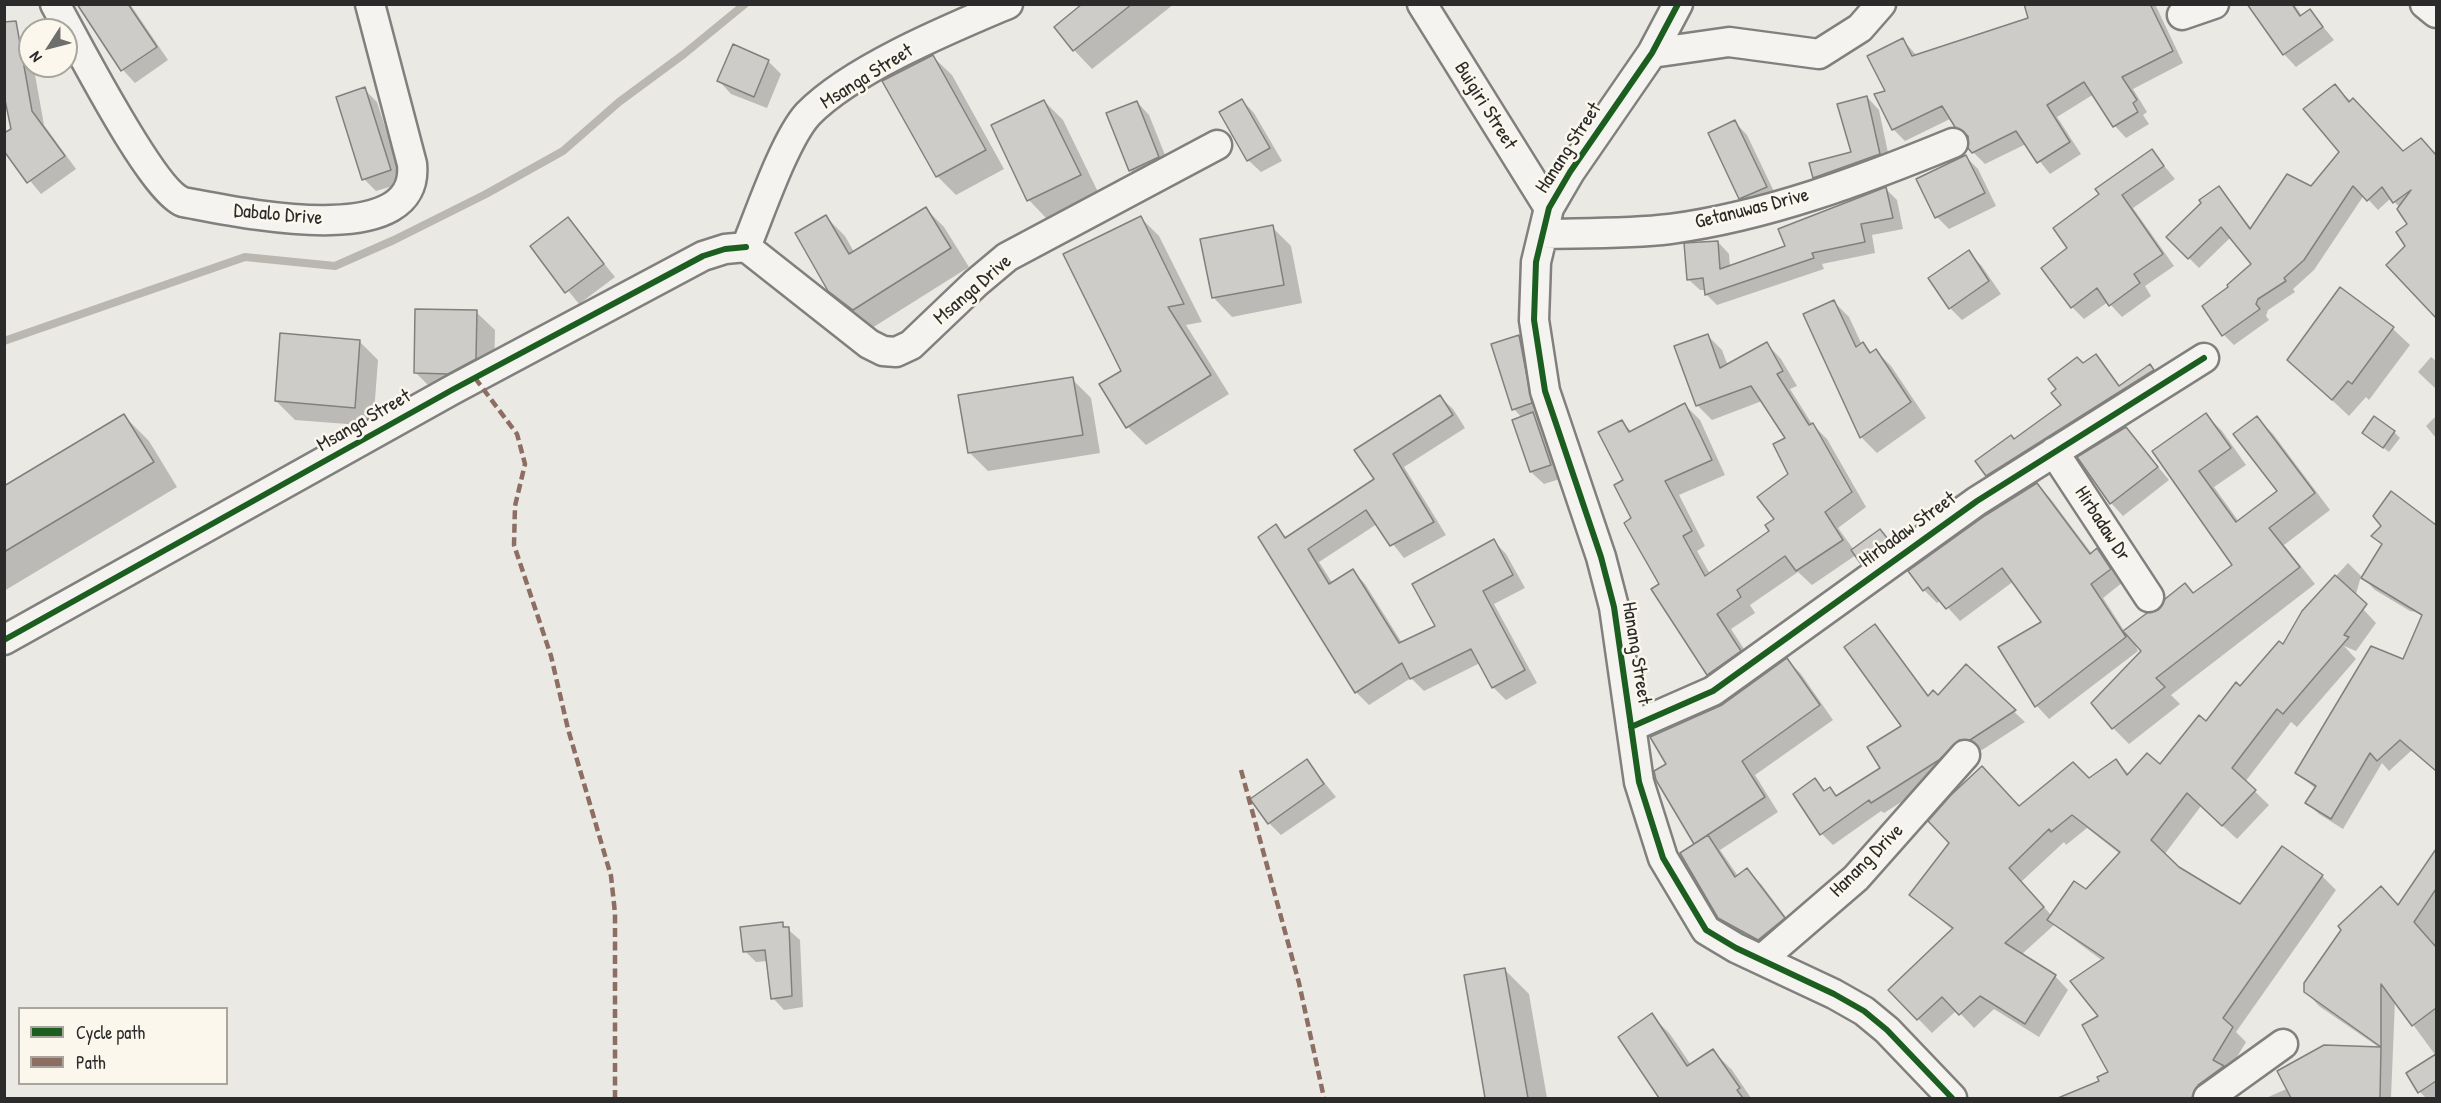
<!DOCTYPE html>
<html>
<head>
<meta charset="utf-8">
<style>
  body { margin:0 }
  #map { position:relative; width:2441px; height:1103px; overflow:hidden; background:#eae9e4; font-family:"Patrick Hand",sans-serif }
  canvas { display:block }
  .frame { position:absolute; inset:0; border:6px solid #2b2b2b; pointer-events:none }
  .legend { position:absolute; left:18px; top:1007px; width:210px; height:78px; box-sizing:border-box; background:#fbf7ec; border:2px solid #a8a59f; margin:0; padding:8px 10px; list-style:none; font-size:18px; color:#2b2b2b }
  .legend li { display:flex; align-items:center; gap:12px; height:30px }
  .legend b { width:30px; border:2px solid #a8a59f }
  .north { position:absolute; left:18px; top:18px; width:60px; height:60px; box-sizing:border-box; background:#fbf7ec; border:2px solid #a8a59f; border-radius:50%; rotate:234deg; font-size:16px; font-weight:700; line-height:24px; text-align:center; color:#2b2b2b }
  .north::after { content:''; display:block; margin:auto; width:21px; height:27px; background:#6e6e6c; clip-path:polygon(50% 0,100% 100%,50% 72%,0 100%) }
</style>
</head>
<body>
<div id="map">
<canvas width="2441" height="1103"></canvas>
<div class="frame"></div>
<ul class="legend">
<li><b style="height:8px;background:#1b5e20"></b>Cycle path</li>
<li><b style="height:8px;background:#8d6e63"></b>Path</li>
</ul>
<div class="north">N</div>
</div>
<script>
const g = document.querySelector('canvas').getContext('2d');
g.lineJoin = 'round';
function fillPath(path, color) { g.fillStyle = color; g.fill(path, 'evenodd'); }
function strokePath(path, color, width, dash) { g.strokeStyle = color; g.lineWidth = width; g.lineCap = dash ? 'butt' : 'round'; g.setLineDash(dash || []); g.stroke(path); }
function write(font, color, halo, rows, align = 'center') {
  g.font = font + ' "Patrick Hand",sans-serif'; g.lineWidth = 5; g.setLineDash([]); g.textBaseline = 'middle'; g.strokeStyle = halo; g.fillStyle = color; for (const [text, x, y, turn = 0] of rows) {
    g.save(); g.translate(x, y); g.rotate((+turn || 0) * Math.PI / 180); g.textAlign = isNaN(turn) ? turn : align; if (halo) g.strokeText(text, 0, 0); g.fillText(text, 0, 0); g.restore();
  }
}
const shadow = new Path2D(`
  M 90,4 L 130,4 L 168,60 L 135,83 L 123,70 L 82,10 Z
  M 1084,4 L 1174,4 L 1092,69 L 1074,50 Z
  M 2026,4 L 2155,4 L 2183,63 L 2133,89 L 2147,112 L 2143,115 L 2149,124 L 2126,138 L 2115,126 L 2094,94 L 2057,117 L 2081,154 L 2050,174 L 2026,144 L 1985,164 L 1973,152 L 1970,139 L 1952,118 L 1905,141 L 1893,129 L 1887,92 L 1903,40 L 1917,56 L 2030,19 Z
  M 2260,4 L 2294,4 L 2302,16 L 2310,11 L 2334,40 L 2296,67 L 2284,54 Z
  M 22,57 L 34,69 L 44,125 L 76,169 L 41,194 L 4,149 L 12,129 Z
  M 933,57 L 952,75 L 1004,169 L 956,195 L 937,176 Z
  M 768,61 L 781,74 L 767,108 L 731,94 L 719,81 Z
  M 2335,86 L 2404,153 L 2431,150 L 2436,157 L 2436,316 L 2388,265 L 2407,246 L 2409,224 L 2400,208 L 2391,198 L 2378,210 L 2364,195 L 2314,270 L 2293,289 L 2295,292 L 2268,310 L 2266,316 L 2269,320 L 2234,345 L 2224,335 L 2245,273 L 2253,264 L 2231,237 L 2199,268 L 2168,237 L 2219,188 L 2252,229 L 2311,188 L 2341,152 Z
  M 364,89 L 377,102 L 403,183 L 376,191 L 364,179 Z
  M 1867,97 L 1879,110 L 1891,167 L 1827,190 L 1814,177 L 1853,153 Z
  M 1242,100 L 1254,113 L 1282,161 L 1261,172 L 1248,160 Z
  M 1044,101 L 1063,120 L 1099,194 L 1047,219 L 1029,200 L 993,126 Z
  M 1137,102 L 1149,115 L 1171,170 L 1143,183 L 1130,170 Z
  M 1735,122 L 1747,135 L 1778,200 L 1753,211 L 1740,198 Z
  M 2152,151 L 2175,179 L 2133,208 L 2174,266 L 2145,286 L 2151,296 L 2122,317 L 2108,302 L 2084,319 L 2072,307 L 2069,249 L 2101,195 Z
  M 1965,156 L 1978,169 L 1996,206 L 1949,229 L 1937,217 Z
  M 1886,189 L 1897,200 L 1903,229 L 1872,235 L 1875,253 L 1822,264 L 1824,269 L 1717,305 L 1706,294 L 1706,290 L 1700,290 L 1688,279 L 1718,242 L 1729,254 L 1730,267 L 1787,247 Z
  M 925,208 L 944,227 L 969,267 L 872,328 L 830,290 L 826,217 L 845,236 L 854,252 Z
  M 1141,218 L 1159,236 L 1202,322 L 1186,325 L 1229,394 L 1146,445 L 1128,427 L 1123,372 Z
  M 568,219 L 615,277 L 579,304 L 532,246 Z
  M 1272,227 L 1291,246 L 1302,303 L 1232,317 L 1214,298 L 1202,240 Z
  M 1968,252 L 1981,265 L 2001,294 L 1962,320 L 1950,308 Z
  M 2340,289 L 2393,329 L 2410,345 L 2369,400 L 2366,397 L 2349,416 L 2289,360 Z
  M 1834,302 L 1849,317 L 1862,345 L 1872,353 L 1876,351 L 1891,366 L 1926,418 L 1877,453 L 1862,438 L 1805,315 Z
  M 476,312 L 495,330 L 494,377 L 434,391 L 415,372 Z
  M 1707,335 L 1722,350 L 1728,366 L 1767,344 L 1781,359 L 1797,386 L 1790,389 L 1812,424 L 1827,439 L 1866,507 L 1838,528 L 1854,550 L 1880,531 L 1902,556 L 1875,576 L 1856,555 L 1812,585 L 1798,572 L 1750,605 L 1755,613 L 1731,629 L 1755,666 L 1723,689 L 1708,674 L 1661,584 L 1633,519 L 1625,481 L 1622,422 L 1632,432 L 1685,405 L 1700,420 L 1725,475 L 1679,495 L 1705,546 L 1697,551 L 1710,574 L 1771,532 L 1790,474 L 1787,439 L 1762,401 L 1712,420 L 1697,405 Z
  M 1518,337 L 1531,349 L 1543,416 L 1537,418 L 1545,426 L 1563,478 L 1544,484 L 1531,472 L 1522,418 L 1514,409 Z
  M 359,341 L 378,360 L 373,426 L 295,420 L 276,401 Z
  M 2095,356 L 2120,386 L 2150,366 L 2161,376 L 1998,486 L 1987,475 L 2014,440 L 2063,405 L 2058,389 Z
  M 2431,357 L 2436,361 L 2436,389 L 2418,372 Z
  M 1072,379 L 1091,398 L 1100,453 L 988,471 L 969,452 Z
  M 1440,397 L 1453,409 L 1465,428 L 1404,467 L 1446,535 L 1404,558 L 1377,524 L 1319,562 L 1333,584 L 1353,571 L 1365,584 L 1402,643 L 1437,626 L 1494,541 L 1506,554 L 1525,588 L 1494,604 L 1537,683 L 1506,700 L 1493,687 L 1480,663 L 1424,691 L 1411,678 L 1369,705 L 1356,692 L 1260,537 L 1275,526 L 1287,538 L 1376,479 L 1356,451 Z
  M 2206,415 L 2222,431 L 2246,465 L 2214,487 L 2239,522 L 2279,491 L 2257,418 L 2273,434 L 2330,510 L 2284,545 L 2315,584 L 2171,695 L 2180,704 L 2129,744 L 2113,728 L 2143,651 L 2133,640 L 2138,651 L 2049,719 L 2037,706 L 2000,647 L 2044,623 L 2014,581 L 1960,621 L 1941,600 L 1937,603 L 1924,590 L 2037,485 L 2050,498 L 2092,554 L 2097,550 L 2123,582 L 2103,598 L 2125,632 L 2194,594 L 2234,565 L 2154,451 Z
  M 124,416 L 149,441 L 177,487 L 4,591 L 4,488 Z
  M 2436,416 L 2436,438 L 2426,426 Z
  M 2126,428 L 2169,480 L 2123,516 L 2111,503 Z
  M 2394,432 L 2400,438 L 2389,452 L 2364,433 Z
  M 2392,493 L 2436,526 L 2436,615 L 2410,611 L 2375,590 L 2363,578 L 2383,545 L 2373,536 L 2383,526 Z
  M 2348,563 L 2361,576 L 2353,605 L 2363,609 L 2376,623 L 2356,651 L 2344,646 L 2356,659 L 2297,727 L 2291,722 L 2245,782 L 2269,805 L 2237,839 L 2201,806 L 2164,855 L 2178,868 L 2240,906 L 2322,876 L 2336,890 L 2236,1032 L 2246,1042 L 2212,1098 L 2060,1098 L 2101,1082 L 2110,1073 L 2100,1017 L 2103,961 L 2054,925 L 2021,955 L 2055,976 L 2068,990 L 2039,1037 L 1994,1009 L 1974,1028 L 1957,1010 L 1932,1033 L 1890,990 L 1953,930 L 1911,895 L 2019,807 L 2089,780 L 2116,761 L 2129,774 L 2160,766 L 2283,647 L 2303,612 ZM 2087,828 L 2120,854 L 2086,891 L 2052,916 L 2021,882 L 2064,842 L 2066,845 Z
  M 1875,626 L 1929,696 L 1938,697 L 1966,667 L 2025,722 L 1982,750 L 1971,750 L 1950,771 L 1884,813 L 1881,811 L 1833,845 L 1822,834 L 1815,780 L 1826,792 L 1830,789 L 1837,797 L 1882,768 L 1903,726 Z
  M 2417,632 L 2436,640 L 2436,685 L 2416,676 Z
  M 1787,660 L 1801,674 L 1833,720 L 1755,775 L 1778,812 L 1720,850 L 1738,876 L 1747,870 L 1761,884 L 1798,933 L 1773,954 L 1734,932 L 1719,917 L 1696,844 L 1657,779 L 1723,706 Z
  M 2363,662 L 2436,723 L 2436,771 L 2412,750 L 2389,771 L 2382,763 L 2343,829 L 2319,814 L 2307,803 L 2316,789 L 2297,773 Z
  M 1307,761 L 1336,797 L 1281,835 L 1269,823 Z
  M 2424,869 L 2436,877 L 2436,1098 L 2426,1098 L 2420,1092 L 2436,1056 L 2395,1000 L 2391,1098 L 2266,1098 L 2380,1048 L 2319,1006 L 2305,991 L 2399,907 Z
  M 782,924 L 800,940 L 803,1007 L 784,1010 L 773,998 L 768,961 L 756,962 L 745,951 Z
  M 1505,970 L 1529,994 L 1547,1098 L 1487,1098 L 1466,976 Z
  M 1651,1015 L 1670,1034 L 1691,1065 L 1713,1051 L 1732,1070 L 1751,1098 L 1660,1098 L 1620,1037 Z`);
const stream = new Path2D(`
  M 4,341 L 245,257 L 335,266 L 394,240 L 486,194 L 563,151 L 619,102 L 684,54 L 745,4`);
const building = new Path2D(`
  M 77,4 L 128,4 L 157,47 L 121,71 Z
  M 1082,4 L 1132,4 L 1073,51 L 1054,27 Z
  M 2024,4 L 2150,4 L 2173,51 L 2122,77 L 2137,100 L 2133,103 L 2138,112 L 2113,127 L 2084,82 L 2047,105 L 2070,142 L 2037,163 L 2016,131 L 1972,153 L 1968,148 L 1968,136 L 1955,127 L 1942,106 L 1892,130 L 1874,94 L 1885,91 L 1867,56 L 1903,38 L 1912,56 L 2028,18 Z
  M 2247,4 L 2292,4 L 2300,16 L 2310,9 L 2323,27 L 2283,55 Z
  M 16,21 L 32,111 L 65,156 L 27,183 L 4,151 L 4,133 L 11,129 L 4,95 L 4,22 Z
  M 733,44 L 769,60 L 754,97 L 717,81 Z
  M 933,55 L 986,150 L 936,177 L 882,81 Z
  M 2335,84 L 2349,102 L 2353,98 L 2403,151 L 2421,138 L 2436,155 L 2436,318 L 2386,265 L 2405,246 L 2396,232 L 2407,224 L 2397,209 L 2411,190 L 2393,203 L 2382,187 L 2367,201 L 2353,186 L 2304,260 L 2284,278 L 2286,281 L 2258,299 L 2256,304 L 2260,309 L 2222,336 L 2202,306 L 2228,287 L 2227,285 L 2251,264 L 2221,227 L 2188,259 L 2166,237 L 2201,203 L 2199,200 L 2219,186 L 2250,229 L 2287,174 L 2311,186 L 2339,152 L 2303,109 Z
  M 365,87 L 391,170 L 362,180 L 336,97 Z
  M 1867,96 L 1880,154 L 1813,178 L 1809,163 L 1851,152 L 1837,104 Z
  M 1242,99 L 1270,148 L 1247,161 L 1219,112 Z
  M 1044,100 L 1081,175 L 1027,201 L 991,125 Z
  M 1137,101 L 1159,157 L 1129,171 L 1106,113 Z
  M 1735,120 L 1767,187 L 1739,199 L 1708,133 Z
  M 2152,149 L 2164,166 L 2122,195 L 2163,254 L 2134,274 L 2140,283 L 2109,306 L 2097,288 L 2071,308 L 2041,268 L 2067,248 L 2053,228 L 2099,194 L 2095,189 Z
  M 1966,155 L 1985,193 L 1935,218 L 1916,179 Z
  M 1886,187 L 1893,218 L 1861,224 L 1865,242 L 1812,253 L 1814,258 L 1705,295 L 1703,278 L 1687,280 L 1684,243 L 1718,241 L 1720,269 L 1785,246 L 1778,229 Z
  M 926,207 L 951,248 L 853,310 L 828,291 L 795,233 L 826,215 L 849,254 Z
  M 1141,216 L 1184,304 L 1168,307 L 1211,375 L 1126,428 L 1099,384 L 1121,371 L 1063,254 Z
  M 568,217 L 604,264 L 565,293 L 530,246 Z
  M 1273,225 L 1284,285 L 1212,298 L 1200,239 Z
  M 1969,250 L 1989,281 L 1949,309 L 1928,278 Z
  M 2340,287 L 2394,327 L 2352,384 L 2348,381 L 2332,400 L 2287,360 Z
  M 1834,300 L 1856,347 L 1863,342 L 1870,353 L 1876,349 L 1911,402 L 1860,438 L 1803,314 Z
  M 415,309 L 477,310 L 476,359 L 448,374 L 414,373 Z
  M 280,333 L 360,340 L 355,408 L 275,401 Z
  M 1708,334 L 1720,368 L 1767,342 L 1783,371 L 1777,374 L 1809,425 L 1813,423 L 1852,492 L 1825,512 L 1843,540 L 1796,571 L 1785,556 L 1737,590 L 1741,597 L 1717,614 L 1741,651 L 1707,675 L 1651,589 L 1659,584 L 1624,523 L 1631,518 L 1614,485 L 1623,480 L 1598,432 L 1622,420 L 1629,432 L 1685,403 L 1712,460 L 1665,481 L 1692,531 L 1683,536 L 1705,576 L 1769,531 L 1765,525 L 1774,519 L 1757,497 L 1788,474 L 1773,444 L 1785,438 L 1751,386 L 1696,406 L 1674,346 Z
  M 1519,335 L 1532,403 L 1512,410 L 1491,344 Z
  M 2096,354 L 2119,386 L 2150,364 L 2154,370 L 1986,476 L 1975,461 L 2011,435 L 2014,439 L 2061,405 L 2051,393 L 2056,389 L 2048,379 L 2077,357 L 2083,363 Z
  M 1073,377 L 1083,435 L 968,453 L 958,395 Z
  M 1440,395 L 1453,415 L 1393,454 L 1434,522 L 1390,546 L 1366,510 L 1308,549 L 1329,584 L 1353,569 L 1399,643 L 1435,626 L 1412,584 L 1494,539 L 1513,575 L 1483,591 L 1525,670 L 1492,688 L 1471,649 L 1410,679 L 1402,663 L 1355,693 L 1258,537 L 1276,524 L 1285,538 L 1374,479 L 1354,450 Z
  M 1533,412 L 1551,465 L 1530,472 L 1512,420 Z
  M 2206,413 L 2231,448 L 2199,471 L 2236,522 L 2277,491 L 2233,434 L 2257,416 L 2315,493 L 2269,528 L 2300,567 L 2156,678 L 2165,687 L 2112,729 L 2091,703 L 2141,651 L 2123,631 L 2147,613 L 2158,610 L 2165,599 L 2185,583 L 2193,593 L 2232,565 L 2152,451 Z
  M 124,414 L 154,462 L 4,552 L 4,486 Z
  M 2374,416 L 2395,431 L 2383,448 L 2362,433 Z
  M 2126,427 L 2158,467 L 2110,504 L 2077,457 Z
  M 2037,483 L 2090,554 L 2097,548 L 2111,569 L 2091,584 L 2126,637 L 2035,707 L 1998,647 L 2041,622 L 2002,568 L 1946,609 L 1928,587 L 1923,591 L 1908,571 L 1986,515 Z
  M 2391,491 L 2436,525 L 2436,771 L 2400,740 L 2377,761 L 2370,753 L 2331,819 L 2305,803 L 2316,786 L 2295,773 L 2371,646 L 2403,659 L 2422,615 L 2361,578 L 2382,544 L 2371,536 L 2381,526 L 2373,516 Z
  M 1880,529 L 1891,543 L 1861,564 L 1851,550 Z
  M 2335,575 L 2367,604 L 2344,635 L 2349,637 L 2283,714 L 2277,709 L 2232,768 L 2256,790 L 2222,826 L 2187,793 L 2151,840 L 2179,867 L 2240,904 L 2282,846 L 2323,875 L 2223,1018 L 2233,1027 L 2213,1060 L 2224,1066 L 2198,1085 L 2192,1098 L 2058,1098 L 2099,1081 L 2097,1077 L 2108,1072 L 2082,1025 L 2098,1016 L 2070,981 L 2104,958 L 2047,920 L 2074,881 L 2086,889 L 2120,852 L 2072,815 L 2051,832 L 2049,829 L 2009,868 L 2044,907 L 2005,943 L 2056,975 L 2025,1024 L 1980,996 L 1959,1015 L 1942,997 L 1917,1020 L 1888,990 L 1953,928 L 1909,895 L 1949,843 L 1928,821 L 1951,795 L 1982,766 L 2019,806 L 2073,762 L 2089,778 L 2116,759 L 2127,775 L 2147,753 L 2160,764 L 2199,715 L 2206,721 L 2236,682 L 2240,686 L 2279,641 L 2283,644 L 2302,611 Z
  M 1875,624 L 1928,696 L 1933,690 L 1938,695 L 1966,664 L 2016,710 L 1970,740 L 1959,740 L 1939,760 L 1871,803 L 1869,800 L 1820,835 L 1793,794 L 1815,778 L 1824,791 L 1830,787 L 1836,796 L 1880,768 L 1867,747 L 1901,726 L 1844,647 Z
  M 1787,658 L 1820,705 L 1742,761 L 1765,797 L 1694,844 L 1708,835 L 1735,877 L 1747,868 L 1785,918 L 1758,940 L 1718,918 L 1680,853 L 1694,844 L 1656,780 L 1654,771 L 1666,764 L 1650,737 L 1722,705 Z
  M 1307,759 L 1324,784 L 1268,824 L 1250,799 Z
  M 2436,849 L 2436,889 L 2414,922 L 2436,947 L 2436,1008 L 2412,1026 L 2381,984 L 2381,1047 L 2304,992 L 2304,983 L 2341,930 L 2338,926 L 2381,886 L 2398,905 Z
  M 783,922 L 783,927 L 789,927 L 792,996 L 771,999 L 765,950 L 743,952 L 740,927 Z
  M 1505,968 L 1528,1098 L 1485,1098 L 1464,975 Z
  M 1652,1013 L 1687,1066 L 1713,1049 L 1740,1088 L 1737,1090 L 1743,1098 L 1659,1098 L 1618,1037 Z
  M 2324,1045 L 2381,1047 L 2380,1098 L 2291,1098 L 2277,1071 Z
  M 2436,1054 L 2436,1081 L 2418,1093 L 2406,1073 Z`);
const minor = new Path2D(`
  M 55,4 C 76,41 151,190 183,202 C 233,211 421,254 412,164 L 370,4
  M 1422,4 L 1549,208
  M 1678,4 L 1652,53 L 1570,172 L 1549,208 L 1536,262 L 1534,320 L 1545,391 L 1601,557 L 1614,607 L 1639,782 L 1663,858 L 1706,930 L 1736,948 L 1834,994 L 1864,1011 L 1887,1030 L 1952,1098
  M 2425,4 L 2436,13
  M 2182,15 L 2214,4
  M 1652,53 L 1729,42 L 1819,54 L 1860,28 L 1881,4
  M 1543,234 C 1585,233 1628,234 1670,229 C 1767,216 1863,180 1953,143
  M 746,247 L 869,344 L 883,351 L 896,352 L 911,345 L 976,283 L 1007,257 L 1217,145
  M 746,247 C 760,213 785,139 808,114 C 852,69 949,29 1008,4
  M 2054,452 L 2149,597
  M 4,640 L 452,390 L 703,256 L 725,249 L 746,247
  M 1631,727 L 1713,691 L 1977,501 L 2204,358
  M 1762,959 L 1856,878 L 1965,755
  M 2208,1098 L 2283,1044`);
const quiet = new Path2D(`
  M 475,378 L 517,434 L 525,464 L 515,506 L 514,545 L 551,656 L 568,729 L 611,876 L 615,913 L 615,1098
  M 1241,770 L 1299,983 L 1324,1098`);
const cycleway = new Path2D(`
  M 1678,4 L 1652,53 L 1570,172 L 1549,208 L 1536,262 L 1534,320 L 1545,391 L 1601,557 L 1614,607 L 1639,782 L 1663,858 L 1706,930 L 1736,948 L 1834,994 L 1864,1011 L 1887,1030 L 1952,1098
  M 4,640 L 452,390 L 703,256 L 725,249 L 746,247
  M 1631,727 L 1713,691 L 1977,501 L 2204,358`);
const streetNames = [
  ["Msanga Street",867,77,-32],
  ["Buigiri Street",1485,106,58],
  ["Hanang Street",1569,148,-57],
  ["Getanuwas Drive",1752,209,-14],
  ["Dabalo Drive",278,215,5],
  ["Msanga Drive",973,290,-41],
  ["Msanga Street",364,421,-30],
  ["Hirbadaw Dr",2102,524,57],
  ["Hirbadaw Street",1908,530,-36],
  ["Hanang Street",1636,653,81],
  ["Hanang Drive",1867,861,-45]
];
fillPath(shadow, '#0003');
strokePath(stream, '#b9b7b0', 8);
fillPath(building, '#cdccc8');
strokePath(building, '#81807e', 1.5);
strokePath(minor, '#81807e', 33);
strokePath(minor, '#f4f3ef', 28);
strokePath(quiet, '#8d6e63', 4.5, [9, 4.5]);
strokePath(cycleway, '#1b5e20', 6);
write('20px', '#2b2b2b', '#fbf7ec', streetNames);
</script>
</body>
</html>
